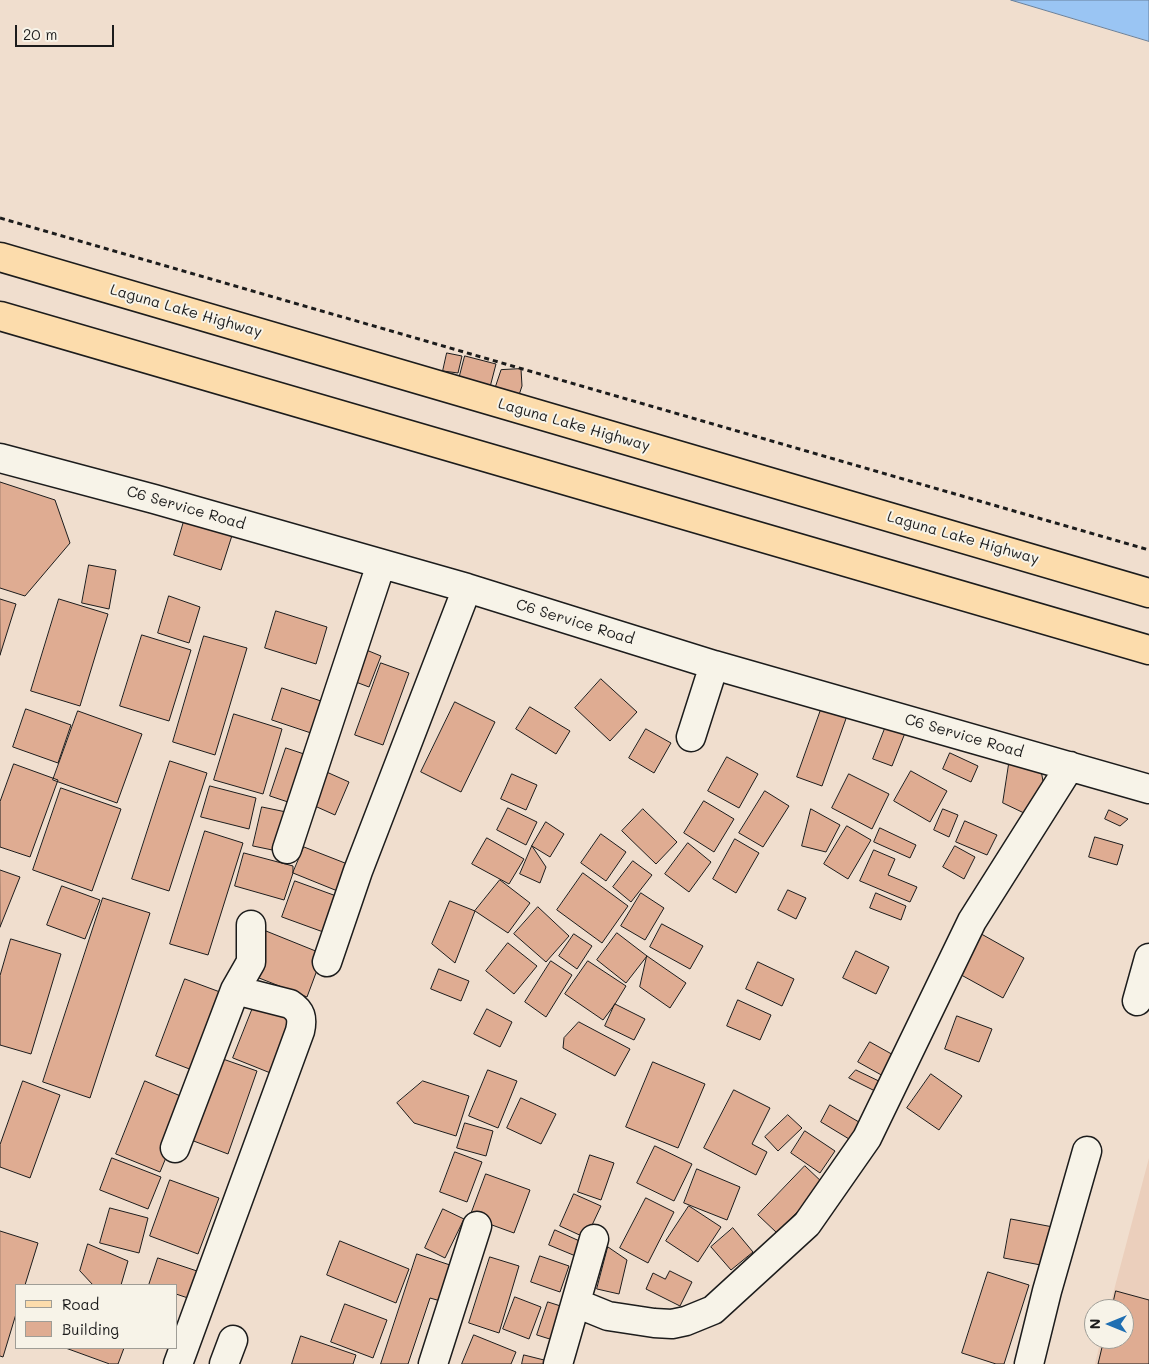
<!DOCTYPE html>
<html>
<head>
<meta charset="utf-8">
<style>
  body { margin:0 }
  #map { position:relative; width:1149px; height:1364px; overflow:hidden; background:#f0dece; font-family:Mali,sans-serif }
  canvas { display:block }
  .legend { position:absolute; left:15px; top:1284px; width:162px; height:65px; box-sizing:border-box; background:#f7f3e8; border:1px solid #9f9d96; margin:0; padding:6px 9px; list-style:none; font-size:15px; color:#1c1c1c }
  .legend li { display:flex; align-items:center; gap:10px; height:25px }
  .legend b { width:25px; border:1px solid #9f9d96 }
  .north { position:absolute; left:1084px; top:1299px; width:50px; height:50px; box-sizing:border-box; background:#f7f3e8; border:1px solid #9f9d96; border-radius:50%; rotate:270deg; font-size:14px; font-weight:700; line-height:20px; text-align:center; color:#1c1c1c }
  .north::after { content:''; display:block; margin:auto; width:18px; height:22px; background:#1f6fb2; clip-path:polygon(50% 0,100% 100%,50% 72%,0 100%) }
  .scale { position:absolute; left:15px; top:25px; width:99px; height:22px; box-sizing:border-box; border:2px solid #1c1c1c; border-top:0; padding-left:6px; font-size:15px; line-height:18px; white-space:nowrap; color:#1c1c1c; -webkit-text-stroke:4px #f7f3e8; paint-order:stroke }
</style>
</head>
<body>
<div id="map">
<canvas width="1149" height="1364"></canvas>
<ul class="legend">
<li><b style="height:6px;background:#fcdcac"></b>Road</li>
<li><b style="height:14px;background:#dfac92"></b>Building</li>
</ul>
<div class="north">N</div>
<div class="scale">20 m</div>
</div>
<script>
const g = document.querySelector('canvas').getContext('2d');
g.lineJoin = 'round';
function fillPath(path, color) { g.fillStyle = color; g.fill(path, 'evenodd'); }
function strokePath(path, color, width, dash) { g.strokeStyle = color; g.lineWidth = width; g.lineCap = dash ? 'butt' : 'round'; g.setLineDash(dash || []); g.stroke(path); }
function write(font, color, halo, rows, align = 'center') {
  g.font = font + ' Mali,sans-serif'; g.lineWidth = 4; g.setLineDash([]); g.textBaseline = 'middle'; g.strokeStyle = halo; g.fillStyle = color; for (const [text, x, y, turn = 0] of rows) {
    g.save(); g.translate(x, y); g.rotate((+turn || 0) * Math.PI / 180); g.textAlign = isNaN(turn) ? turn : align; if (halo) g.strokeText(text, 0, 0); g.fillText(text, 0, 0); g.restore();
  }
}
const built = new Path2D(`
  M 1149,1158 L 1149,1364 L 1095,1364 L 1101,1339 L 1124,1339 L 1124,1309 L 1109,1309 Z`);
const water = new Path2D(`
  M 1011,0 L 1149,0 L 1149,41 Z`);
const building = new Path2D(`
  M 447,353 L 462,356 L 458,373 L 443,371 Z
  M 465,356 L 496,364 L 489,391 L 458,383 Z
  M 521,369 L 522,386 L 516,404 L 492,397 L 501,370 Z
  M 0,482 L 55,500 L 70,543 L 25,596 L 0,588 Z
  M 187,511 L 235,526 L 221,570 L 174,555 Z
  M 89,565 L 116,570 L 109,609 L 82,603 Z
  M 169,596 L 200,607 L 189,643 L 158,633 Z
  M 0,599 L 16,604 L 0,655 Z
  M 59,599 L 108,614 L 80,706 L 31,691 Z
  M 276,611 L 327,627 L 316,664 L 265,648 Z
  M 142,635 L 191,650 L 169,721 L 120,706 Z
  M 204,636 L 247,648 L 215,755 L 173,742 Z
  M 359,647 L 381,656 L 369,687 L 348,679 Z
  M 381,663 L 409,673 L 383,745 L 355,735 Z
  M 601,679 L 637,712 L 610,741 L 575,708 Z
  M 282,688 L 327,703 L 317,735 L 272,720 Z
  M 455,702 L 495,722 L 461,792 L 421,772 Z
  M 823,704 L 848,713 L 822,786 L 797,777 Z
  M 530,707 L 570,731 L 556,754 L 516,729 Z
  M 26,709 L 71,725 L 58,763 L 13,747 Z
  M 78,711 L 142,734 L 117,803 L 53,780 Z
  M 234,714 L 282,729 L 263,794 L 214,780 Z
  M 886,726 L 905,733 L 892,766 L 873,759 Z
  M 646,729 L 671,743 L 654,773 L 629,758 Z
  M 286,748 L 316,758 L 300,806 L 270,796 Z
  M 950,753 L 978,766 L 971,782 L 943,769 Z
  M 727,757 L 758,774 L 739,808 L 708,791 Z
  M 170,761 L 207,773 L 169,891 L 132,879 Z
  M 14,764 L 58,780 L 30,857 L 0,847 L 0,802 Z
  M 1009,764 L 1041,770 L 1046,798 L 1024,813 L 1003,803 Z
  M 322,770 L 349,782 L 335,815 L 308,803 Z
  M 911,771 L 947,791 L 930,822 L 894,801 Z
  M 512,774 L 537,785 L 526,810 L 501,799 Z
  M 849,774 L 889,794 L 872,829 L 832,808 Z
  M 210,786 L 256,798 L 249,829 L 201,817 Z
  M 61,788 L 121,809 L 92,891 L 33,870 Z
  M 765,791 L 789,806 L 763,847 L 739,833 Z
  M 704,801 L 734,819 L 714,852 L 684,833 Z
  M 262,807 L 291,813 L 282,852 L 253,846 Z
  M 508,808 L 537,822 L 526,845 L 497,830 Z
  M 643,809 L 677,842 L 656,864 L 622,831 Z
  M 811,809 L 840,825 L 826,852 L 802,846 Z
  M 943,809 L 958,815 L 949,837 L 934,830 Z
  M 1109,810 L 1128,819 L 1120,826 L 1105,819 Z
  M 965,821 L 997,835 L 987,855 L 956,842 Z
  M 546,822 L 564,834 L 550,857 L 532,846 Z
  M 847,826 L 871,840 L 848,879 L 824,864 Z
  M 880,828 L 916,845 L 910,858 L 874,842 Z
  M 205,831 L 243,843 L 208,955 L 170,944 Z
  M 601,834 L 626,852 L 606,881 L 581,863 Z
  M 1095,837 L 1123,845 L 1117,865 L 1089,857 Z
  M 487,838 L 524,859 L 509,884 L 472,864 Z
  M 735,839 L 759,853 L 736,893 L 713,879 Z
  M 688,843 L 711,862 L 689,892 L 665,874 Z
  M 532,846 L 546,867 L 540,883 L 520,874 Z
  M 955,846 L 975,857 L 964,879 L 943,867 Z
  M 304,847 L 350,865 L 340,892 L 293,873 Z
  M 874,850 L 895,859 L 888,875 L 917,887 L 910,902 L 860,881 Z
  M 244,853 L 293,866 L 293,873 L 284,900 L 235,886 Z
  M 633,861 L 652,875 L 631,902 L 613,887 Z
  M 0,870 L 20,877 L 0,927 Z
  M 583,873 L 628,906 L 602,943 L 557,910 Z
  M 500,880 L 530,903 L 508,933 L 475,911 Z
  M 295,881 L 339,897 L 326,933 L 282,917 Z
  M 62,886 L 100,900 L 85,939 L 47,925 Z
  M 788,890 L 806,898 L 796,919 L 778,910 Z
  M 641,893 L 664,908 L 645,940 L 621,926 Z
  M 876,893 L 906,906 L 901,920 L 870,908 Z
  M 103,898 L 150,913 L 90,1098 L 43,1082 Z
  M 450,901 L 475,911 L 455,963 L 432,944 Z
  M 538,907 L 569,936 L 546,962 L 514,934 Z
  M 662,924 L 703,946 L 690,969 L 650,947 Z
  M 266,931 L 323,954 L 307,997 L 249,974 Z
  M 976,931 L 1024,958 L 1003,998 L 954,971 Z
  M 617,933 L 647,956 L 626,983 L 597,960 Z
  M 574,934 L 592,946 L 577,969 L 559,956 Z
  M 11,939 L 61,954 L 31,1054 L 0,1045 L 0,976 Z
  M 508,943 L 537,966 L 514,994 L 486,971 Z
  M 856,951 L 889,967 L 876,994 L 843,978 Z
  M 647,956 L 686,983 L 670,1008 L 640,987 Z
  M 551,961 L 572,975 L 546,1017 L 525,1002 Z
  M 588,961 L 626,986 L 615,1004 L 603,1020 L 565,994 Z
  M 758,962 L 794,979 L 782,1006 L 746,989 Z
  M 439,969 L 469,981 L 461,1001 L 431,989 Z
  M 185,979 L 220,992 L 192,1070 L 156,1056 Z
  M 738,1000 L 771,1015 L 760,1040 L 727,1026 Z
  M 615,1004 L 645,1019 L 634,1040 L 605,1026 Z
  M 254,1005 L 299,1022 L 278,1076 L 233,1058 Z
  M 487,1009 L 512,1022 L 500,1047 L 474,1034 Z
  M 957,1016 L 992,1029 L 979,1062 L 945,1049 Z
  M 579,1022 L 630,1049 L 615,1076 L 563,1048 L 564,1038 Z
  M 870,1042 L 897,1057 L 885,1077 L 858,1062 Z
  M 220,1058 L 257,1071 L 228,1154 L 191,1140 Z
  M 653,1062 L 705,1084 L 678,1148 L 626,1127 Z
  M 488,1070 L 517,1081 L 498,1128 L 469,1116 Z
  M 856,1070 L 885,1084 L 881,1094 L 849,1078 Z
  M 931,1074 L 962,1096 L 939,1130 L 907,1108 Z
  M 23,1081 L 60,1095 L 30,1178 L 0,1167 L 0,1145 Z
  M 145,1081 L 190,1100 L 160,1172 L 116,1154 Z
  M 423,1081 L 469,1096 L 456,1136 L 414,1123 L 397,1103 Z
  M 734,1090 L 770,1108 L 752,1144 L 767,1152 L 756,1175 L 704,1148 Z
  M 521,1098 L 556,1114 L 541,1144 L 507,1128 Z
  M 830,1105 L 864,1125 L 854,1142 L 821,1122 Z
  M 788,1115 L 802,1128 L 778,1151 L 765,1137 Z
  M 465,1123 L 493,1131 L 486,1156 L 457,1148 Z
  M 805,1131 L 835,1151 L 820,1173 L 791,1153 Z
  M 655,1146 L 692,1164 L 674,1201 L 637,1183 Z
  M 455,1152 L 482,1162 L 467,1202 L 440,1192 Z
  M 590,1155 L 614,1163 L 601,1200 L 578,1192 Z
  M 112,1158 L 161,1177 L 148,1209 L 100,1190 Z
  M 805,1166 L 824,1184 L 777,1233 L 758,1215 Z
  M 697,1169 L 740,1187 L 727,1220 L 684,1203 Z
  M 486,1174 L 530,1190 L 514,1233 L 470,1217 Z
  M 170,1180 L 219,1198 L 198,1254 L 150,1236 Z
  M 574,1194 L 601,1206 L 586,1238 L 560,1226 Z
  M 646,1198 L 674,1212 L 648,1263 L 620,1248 Z
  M 689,1206 L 721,1227 L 698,1262 L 666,1241 Z
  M 110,1208 L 148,1218 L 139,1253 L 100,1243 Z
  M 443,1209 L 464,1219 L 445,1258 L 425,1248 Z
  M 1011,1219 L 1053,1227 L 1046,1266 L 1004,1258 Z
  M 733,1228 L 753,1252 L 731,1270 L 711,1247 Z
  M 555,1230 L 584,1243 L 578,1257 L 549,1245 Z
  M 0,1231 L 38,1243 L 25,1285 L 16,1285 L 16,1314 L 3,1357 L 0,1356 Z
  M 340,1241 L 409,1269 L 396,1303 L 327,1275 Z
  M 88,1244 L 128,1261 L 121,1285 L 93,1285 L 80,1271 Z
  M 608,1247 L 627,1260 L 619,1294 L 597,1289 Z
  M 417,1254 L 456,1267 L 444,1302 L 430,1298 L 408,1364 L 381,1364 Z
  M 540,1256 L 569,1266 L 560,1292 L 531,1282 Z
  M 490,1257 L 519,1266 L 499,1333 L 469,1323 Z
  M 158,1258 L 200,1272 L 191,1299 L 176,1294 L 176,1285 L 149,1285 Z
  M 670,1271 L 692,1282 L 680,1306 L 646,1289 L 653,1273 L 665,1279 Z
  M 988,1272 L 1029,1285 L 1004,1364 L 996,1364 L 962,1353 Z
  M 1116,1291 L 1149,1300 L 1149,1364 L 1098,1364 L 1104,1339 L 1124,1339 L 1124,1309 L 1112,1309 Z
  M 515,1297 L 541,1307 L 529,1339 L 503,1329 Z
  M 548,1302 L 567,1308 L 556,1341 L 537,1335 Z
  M 345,1304 L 387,1320 L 373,1358 L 331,1342 Z
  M 474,1335 L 516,1352 L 511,1364 L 462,1364 Z
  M 301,1336 L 356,1355 L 353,1364 L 292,1364 Z
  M 66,1348 L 124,1348 L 118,1364 L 110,1364 Z
  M 524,1355 L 552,1362 L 552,1364 L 522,1364 Z`);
const path = new Path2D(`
  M 0,218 L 1149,550`);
const minor = new Path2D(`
  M 0,458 L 154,499 L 467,588 L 714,665 L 1149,789
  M 691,737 L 714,665
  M 287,849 L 381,564
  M 327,962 L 358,871 L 467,588
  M 1137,1001 L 1149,958
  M 175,1148 L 235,990 L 251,962 L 251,925
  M 576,1303 L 608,1316 L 654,1323 L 672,1324 L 686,1321 L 713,1310 L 807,1224 L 867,1138 L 972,921 L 1070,766
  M 178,1364 L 300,1031 C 303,1018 301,1011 290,1004 L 235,990
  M 224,1364 L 233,1340
  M 433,1364 L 477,1226
  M 558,1364 L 594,1239
  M 1029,1364 L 1047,1291 L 1087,1151`);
const major = new Path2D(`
  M 0,257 L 1149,593
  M 0,316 L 1149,650`);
const streetNames = [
  ["Laguna Lake Highway",186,311,16],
  ["Laguna Lake Highway",574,425,16],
  ["C6 Service Road",186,508,16],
  ["Laguna Lake Highway",963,538,16],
  ["C6 Service Road",575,622,17],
  ["C6 Service Road",964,736,16]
];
fillPath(built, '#ebcfbc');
fillPath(water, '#9ac5f3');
strokePath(water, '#68819d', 1);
fillPath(building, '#dfac92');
strokePath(building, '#1c1c1c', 1);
strokePath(minor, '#1c1c1c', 31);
strokePath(major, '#1c1c1c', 31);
strokePath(path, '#1c1c1c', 3, [5, 4]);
strokePath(minor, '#f7f3e8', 28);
strokePath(major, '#fcdcac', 28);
write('15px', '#1c1c1c', '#f7f3e8', streetNames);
</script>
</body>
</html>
